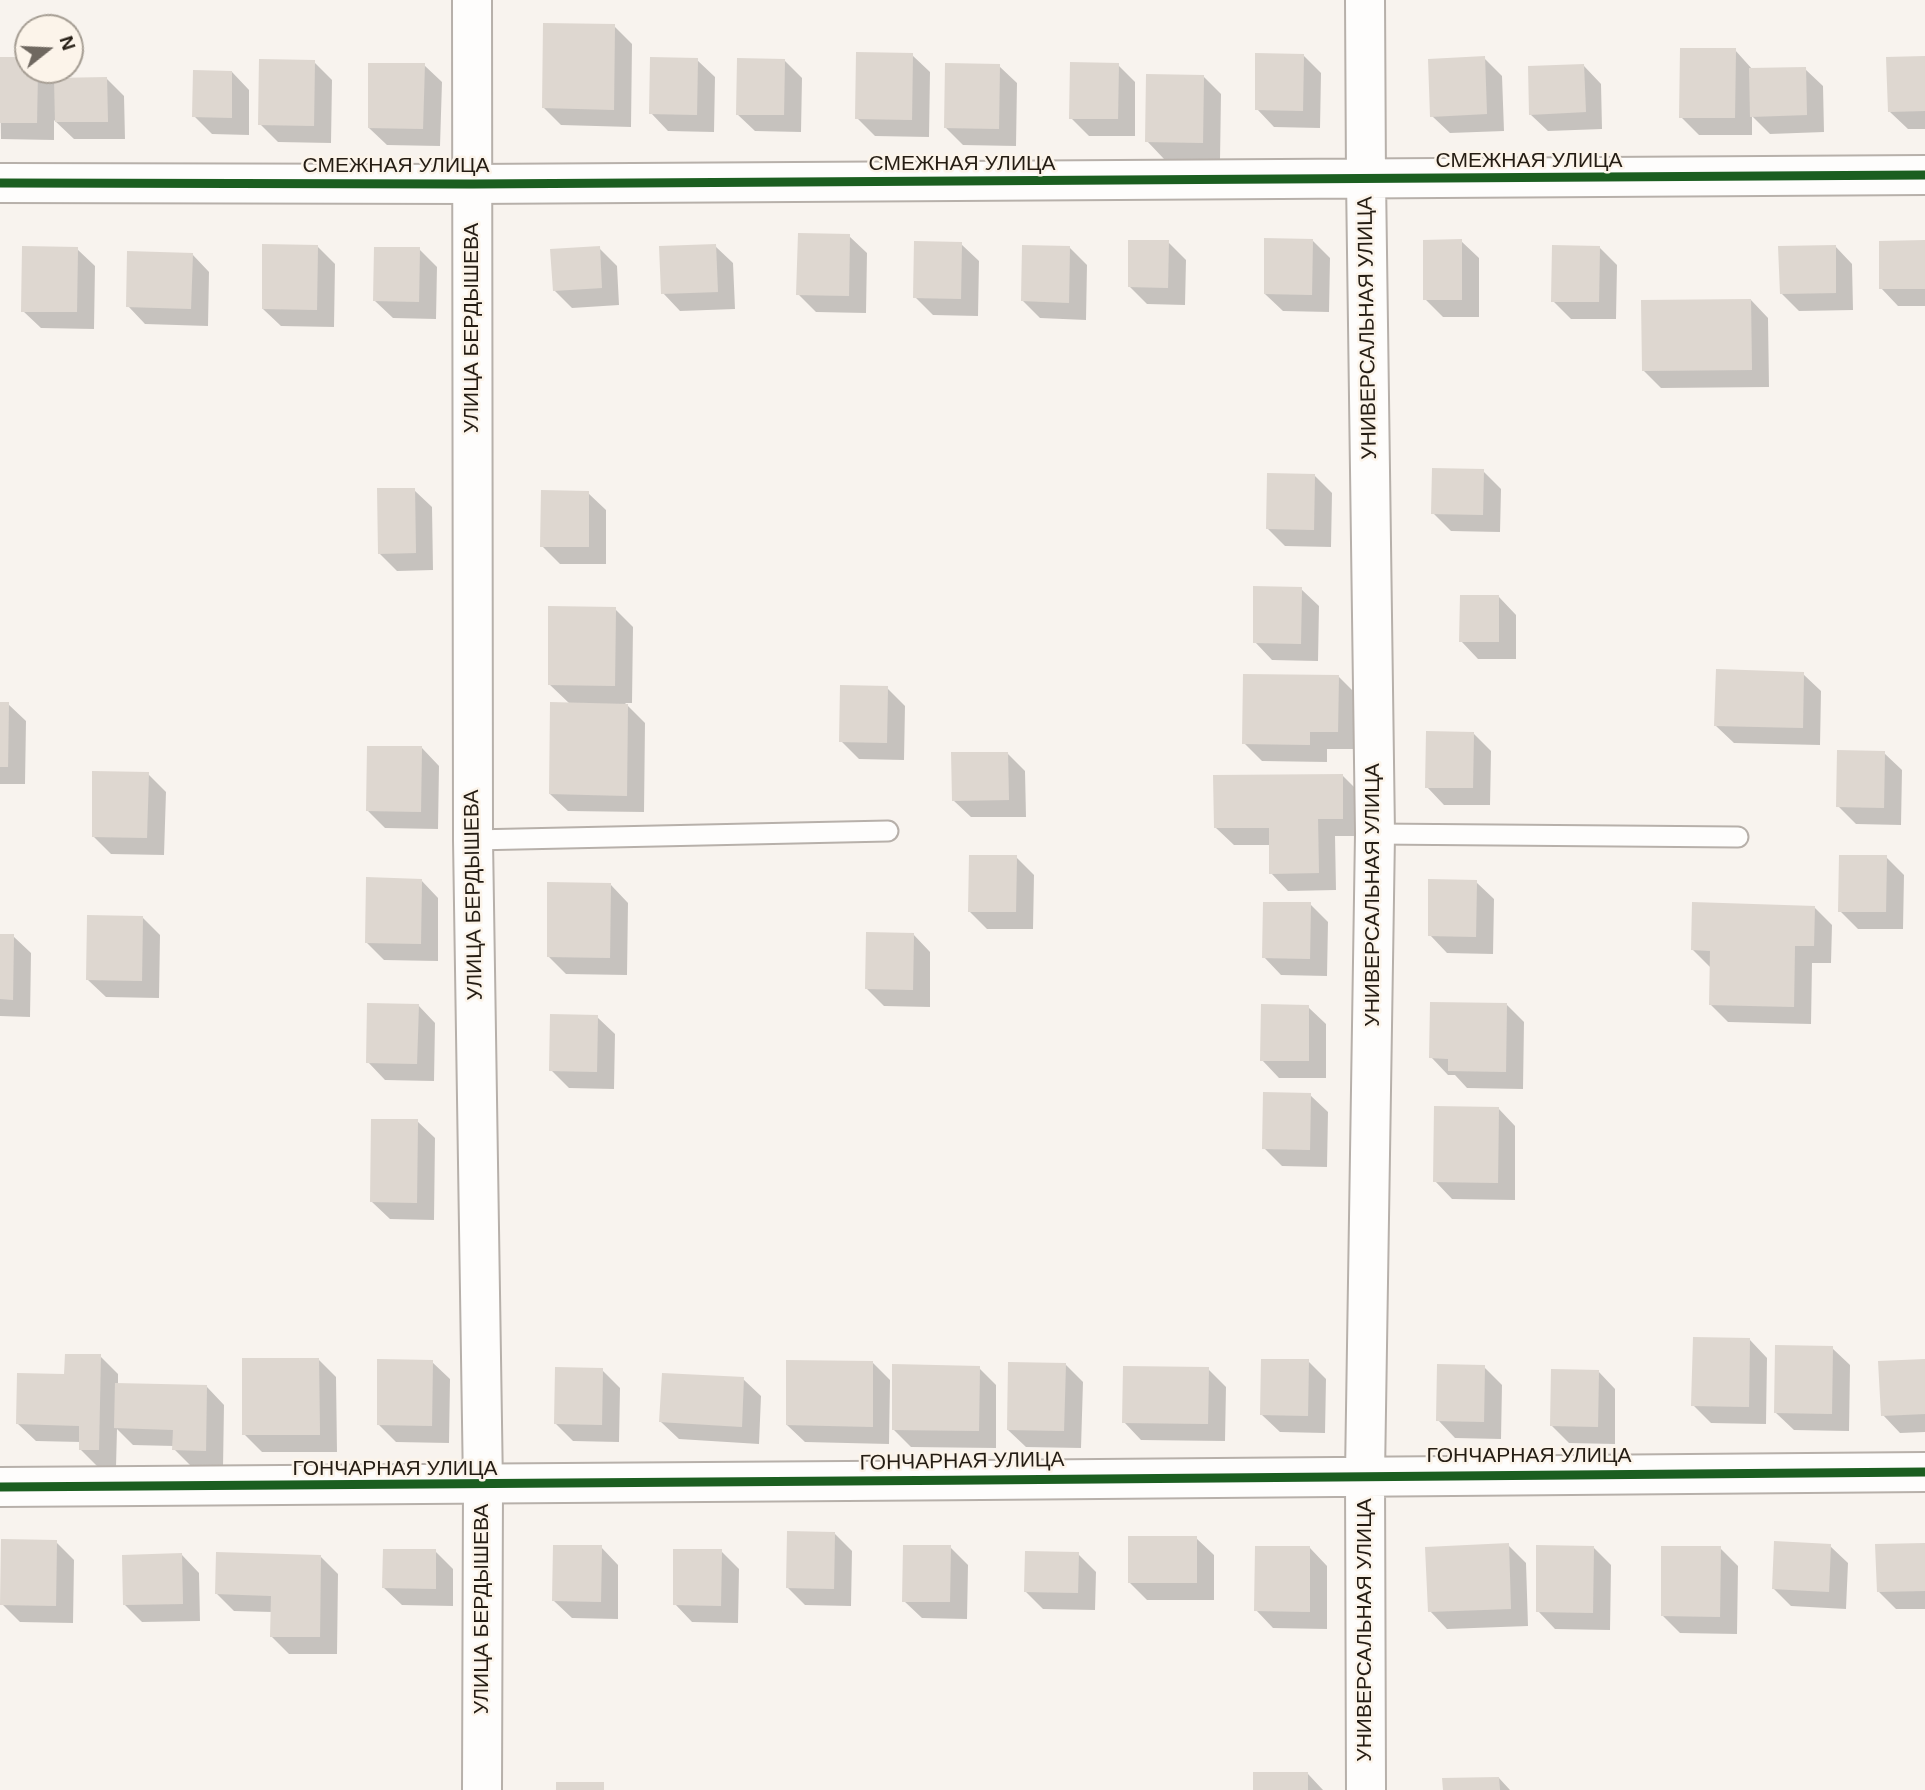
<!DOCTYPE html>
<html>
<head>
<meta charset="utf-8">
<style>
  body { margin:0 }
  #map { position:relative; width:1925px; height:1790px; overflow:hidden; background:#f8f3ee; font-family:Arial,sans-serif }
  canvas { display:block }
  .north { position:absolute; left:14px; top:14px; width:70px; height:70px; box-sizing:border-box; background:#fcf4ea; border:2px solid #a69e94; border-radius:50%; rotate:72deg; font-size:19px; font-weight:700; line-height:28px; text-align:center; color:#251d14 }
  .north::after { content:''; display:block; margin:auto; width:24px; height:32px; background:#6f6860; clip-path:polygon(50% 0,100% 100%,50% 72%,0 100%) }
</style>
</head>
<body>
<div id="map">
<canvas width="1925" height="1790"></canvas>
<div class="north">N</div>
</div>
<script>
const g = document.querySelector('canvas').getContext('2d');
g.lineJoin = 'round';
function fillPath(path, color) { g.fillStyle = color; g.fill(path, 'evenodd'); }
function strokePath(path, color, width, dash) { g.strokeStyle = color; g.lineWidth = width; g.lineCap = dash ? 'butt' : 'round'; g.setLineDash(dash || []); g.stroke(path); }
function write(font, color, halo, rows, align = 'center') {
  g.font = font + ' Arial,sans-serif'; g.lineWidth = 5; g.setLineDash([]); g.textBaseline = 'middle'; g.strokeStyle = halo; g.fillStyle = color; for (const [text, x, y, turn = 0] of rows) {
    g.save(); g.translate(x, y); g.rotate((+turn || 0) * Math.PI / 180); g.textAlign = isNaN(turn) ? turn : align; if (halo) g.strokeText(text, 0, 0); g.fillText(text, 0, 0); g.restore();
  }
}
const shadow = new Path2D(`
  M 614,26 L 632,44 L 631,127 L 561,125 L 544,108 Z
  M 1735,50 L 1753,70 L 1805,69 L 1823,86 L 1824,132 L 1770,134 L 1752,116 L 1752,135 L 1699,135 L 1681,117 Z
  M 912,55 L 930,72 L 929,137 L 875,136 L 857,118 Z
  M 1303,55 L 1321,73 L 1320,128 L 1274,127 L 1257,109 Z
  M 1484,58 L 1502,76 L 1504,131 L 1450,133 L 1432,116 Z
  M 1925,58 L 1925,129 L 1908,129 L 1890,112 Z
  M 0,59 L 28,59 L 28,70 L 48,70 L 55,79 L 106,78 L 124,96 L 125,139 L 74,139 L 54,120 L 54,140 L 1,139 Z
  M 697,60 L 715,77 L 714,132 L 668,131 L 651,113 Z
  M 784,60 L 802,78 L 801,132 L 755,131 L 737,114 Z
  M 314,62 L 332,80 L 331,143 L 278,142 L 260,124 Z
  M 424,65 L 442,82 L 440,146 L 387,145 L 369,128 Z
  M 1118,65 L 1135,82 L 1135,136 L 1089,136 L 1071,118 Z
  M 999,66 L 1017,83 L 1016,146 L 963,145 L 946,128 Z
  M 1584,66 L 1601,84 L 1602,129 L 1548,131 L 1530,114 Z
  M 232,72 L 249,90 L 249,135 L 212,134 L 194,116 Z
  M 1203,76 L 1221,94 L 1220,160 L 1164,159 L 1147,141 Z
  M 849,236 L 867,253 L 866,313 L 816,312 L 798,294 Z
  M 1312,240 L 1330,258 L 1329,312 L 1283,311 L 1265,294 Z
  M 1461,241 L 1479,258 L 1479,317 L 1443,317 L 1425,299 Z
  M 1168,242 L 1186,260 L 1185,305 L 1147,304 L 1129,286 Z
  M 1925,242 L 1925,306 L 1898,306 L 1881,288 Z
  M 961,244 L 979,261 L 978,316 L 933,315 L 915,297 Z
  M 317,246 L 335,264 L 334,327 L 281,326 L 263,309 Z
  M 715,246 L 733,263 L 735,309 L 680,311 L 663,293 Z
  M 1835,246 L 1852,264 L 1853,310 L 1799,311 L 1781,293 Z
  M 1069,247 L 1087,265 L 1086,320 L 1040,318 L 1023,301 Z
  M 599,248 L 617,266 L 619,305 L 572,308 L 554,290 Z
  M 1600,248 L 1617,265 L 1616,319 L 1571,319 L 1553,301 Z
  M 77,249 L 95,266 L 94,329 L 41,328 L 23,311 Z
  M 419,249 L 437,267 L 436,319 L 393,318 L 375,301 Z
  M 192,254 L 209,272 L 208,326 L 145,324 L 128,306 Z
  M 1751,300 L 1768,318 L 1769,387 L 1661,388 L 1643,370 Z
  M 1483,471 L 1501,489 L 1500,532 L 1451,531 L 1433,513 Z
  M 1314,475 L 1332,493 L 1331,547 L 1285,546 L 1268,529 Z
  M 414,490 L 432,507 L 433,570 L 397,571 L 379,553 Z
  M 588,493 L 606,510 L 606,564 L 560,564 L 542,546 Z
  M 1301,589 L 1319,606 L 1318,661 L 1272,660 L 1255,642 Z
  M 1499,597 L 1516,615 L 1516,659 L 1478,659 L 1461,641 Z
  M 615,609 L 633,627 L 632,703 L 625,703 L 645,723 L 644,812 L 568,811 L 550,794 L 570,704 L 549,684 Z
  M 1803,674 L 1821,691 L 1820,745 L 1734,743 L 1716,726 Z
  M 1338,676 L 1356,694 L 1355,749 L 1327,749 L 1327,762 L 1262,761 L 1244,743 Z
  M 887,688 L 905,706 L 904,760 L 859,759 L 841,741 Z
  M 0,704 L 8,704 L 26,721 L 25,784 L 0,784 Z
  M 1473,733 L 1491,751 L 1490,805 L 1444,805 L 1427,787 Z
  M 422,748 L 439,766 L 438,829 L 385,828 L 367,810 Z
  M 1007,753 L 1025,771 L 1026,817 L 971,817 L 953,800 Z
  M 1884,753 L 1902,770 L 1901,825 L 1856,824 L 1838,806 Z
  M 148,774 L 166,792 L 164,855 L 111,854 L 93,836 Z
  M 1343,776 L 1360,793 L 1360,836 L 1335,836 L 1336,890 L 1288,891 L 1271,873 L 1271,845 L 1234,845 L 1216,828 Z
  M 1016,857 L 1034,875 L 1033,929 L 987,929 L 969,911 Z
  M 1886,857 L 1904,875 L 1903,929 L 1858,929 L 1840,911 Z
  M 421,880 L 438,898 L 438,961 L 384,960 L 367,943 Z
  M 1476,882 L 1494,899 L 1493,954 L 1447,953 L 1430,935 Z
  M 611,885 L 628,903 L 627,975 L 566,974 L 549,957 Z
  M 1310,904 L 1328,922 L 1327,976 L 1281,975 L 1264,957 Z
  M 1814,907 L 1832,925 L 1831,963 L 1812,963 L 1811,1024 L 1728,1022 L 1710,1004 L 1711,968 L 1692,949 Z
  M 142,917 L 160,935 L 159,998 L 106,997 L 88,980 Z
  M 913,934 L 930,952 L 930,1007 L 884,1006 L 866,988 Z
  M 0,935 L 13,936 L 31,953 L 30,1017 L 0,1016 Z
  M 1506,1004 L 1524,1022 L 1523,1089 L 1467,1088 L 1455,1075 L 1448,1075 L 1431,1057 Z
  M 418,1005 L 435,1023 L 434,1081 L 385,1080 L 368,1062 Z
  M 1308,1007 L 1326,1024 L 1326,1078 L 1279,1078 L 1262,1060 Z
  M 597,1017 L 615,1034 L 614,1089 L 569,1088 L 551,1070 Z
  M 1310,1095 L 1328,1112 L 1327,1167 L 1282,1166 L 1264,1148 Z
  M 1498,1108 L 1515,1126 L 1515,1200 L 1452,1199 L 1435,1181 Z
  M 417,1121 L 435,1138 L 434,1220 L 390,1219 L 372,1202 Z
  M 1750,1340 L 1767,1358 L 1766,1424 L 1711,1423 L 1693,1405 Z
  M 1832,1348 L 1850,1365 L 1849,1431 L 1794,1430 L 1776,1413 Z
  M 100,1356 L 118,1374 L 118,1385 L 207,1387 L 224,1405 L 223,1468 L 192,1467 L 174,1449 L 174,1446 L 133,1445 L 117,1429 L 116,1467 L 98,1467 L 80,1449 L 81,1442 L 36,1441 L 18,1424 L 66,1376 Z
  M 318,1359 L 336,1377 L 337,1452 L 262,1452 L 244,1434 Z
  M 1308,1361 L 1326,1379 L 1325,1433 L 1280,1432 L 1262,1415 Z
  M 1925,1361 L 1925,1432 L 1900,1433 L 1883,1415 Z
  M 432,1362 L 450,1379 L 449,1443 L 396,1442 L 378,1424 Z
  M 873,1363 L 890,1380 L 889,1444 L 805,1442 L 787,1425 Z
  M 1065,1364 L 1083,1382 L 1081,1448 L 1026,1447 L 1008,1430 Z
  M 1484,1367 L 1502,1385 L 1501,1439 L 1455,1438 L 1438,1420 Z
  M 979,1368 L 996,1385 L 996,1448 L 911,1447 L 893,1429 Z
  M 1208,1369 L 1226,1387 L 1225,1441 L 1141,1440 L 1124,1422 Z
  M 602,1370 L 620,1388 L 619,1442 L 573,1441 L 556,1424 Z
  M 1598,1371 L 1615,1389 L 1615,1444 L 1569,1443 L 1551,1425 Z
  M 743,1379 L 761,1396 L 759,1444 L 679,1439 L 661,1422 Z
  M 834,1533 L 852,1551 L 851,1606 L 805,1605 L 787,1587 Z
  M 1196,1538 L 1214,1555 L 1214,1600 L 1147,1600 L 1129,1582 Z
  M 56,1542 L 74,1560 L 73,1623 L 20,1622 L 2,1604 Z
  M 1508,1545 L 1526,1563 L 1528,1626 L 1447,1629 L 1430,1611 Z
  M 1925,1545 L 1925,1609 L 1896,1609 L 1878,1591 Z
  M 1830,1546 L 1848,1563 L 1846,1609 L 1791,1606 L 1774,1589 Z
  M 601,1547 L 618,1565 L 618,1619 L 572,1618 L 554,1601 Z
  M 950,1547 L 968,1565 L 967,1619 L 922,1618 L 904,1601 Z
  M 1593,1547 L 1611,1565 L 1610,1630 L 1555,1629 L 1538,1611 Z
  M 1310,1548 L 1327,1566 L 1327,1629 L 1273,1628 L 1256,1610 Z
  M 1720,1548 L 1738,1566 L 1737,1634 L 1680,1633 L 1662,1615 Z
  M 435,1551 L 453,1569 L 453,1606 L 402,1605 L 384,1588 Z
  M 721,1551 L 739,1569 L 738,1623 L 692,1622 L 675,1604 Z
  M 1078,1554 L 1096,1572 L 1095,1610 L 1043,1609 L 1026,1592 Z
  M 182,1555 L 199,1573 L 200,1621 L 142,1622 L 125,1605 Z
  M 320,1556 L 338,1574 L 337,1654 L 289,1654 L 271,1636 L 272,1612 L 234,1611 L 217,1594 Z
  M 1308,1774 L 1323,1790 L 1254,1790 Z
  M 1499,1778 L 1510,1790 L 1444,1790 Z`);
const building = new Path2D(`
  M 543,23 L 615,24 L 614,110 L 542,108 Z
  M 1680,48 L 1736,48 L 1735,118 L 1679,118 Z
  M 856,52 L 913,53 L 912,120 L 855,119 Z
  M 1255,53 L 1304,54 L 1303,111 L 1255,110 Z
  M 1485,56 L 1487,114 L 1430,117 L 1428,59 Z
  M 1925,56 L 1925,111 L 1888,112 L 1886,57 Z
  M 0,57 L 28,57 L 28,70 L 38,70 L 37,123 L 0,123 Z
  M 650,57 L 698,58 L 697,115 L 649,114 Z
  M 737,58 L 785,59 L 784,115 L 736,115 Z
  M 259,59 L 315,60 L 314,126 L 258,125 Z
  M 1070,62 L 1119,63 L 1118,119 L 1069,119 Z
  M 368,63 L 425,63 L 423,129 L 368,128 Z
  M 945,63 L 1000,64 L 999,129 L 944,128 Z
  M 1584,64 L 1586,112 L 1529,115 L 1528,66 Z
  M 1806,67 L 1807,115 L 1750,117 L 1749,68 Z
  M 193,70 L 232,71 L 232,118 L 192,117 Z
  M 1146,74 L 1204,75 L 1203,143 L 1145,142 Z
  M 107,77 L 108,122 L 55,122 L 54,78 Z
  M 798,233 L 850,234 L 849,296 L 796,295 Z
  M 1264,238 L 1313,239 L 1312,295 L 1264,294 Z
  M 1462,239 L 1462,300 L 1423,300 L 1423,240 Z
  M 1128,240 L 1169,240 L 1168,288 L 1128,287 Z
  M 1925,240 L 1925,289 L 1879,289 L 1879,241 Z
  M 914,241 L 962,242 L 961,299 L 913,298 Z
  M 262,244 L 318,245 L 317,310 L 262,309 Z
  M 716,244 L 718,292 L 661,294 L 659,246 Z
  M 1022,245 L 1070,246 L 1069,303 L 1021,301 Z
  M 1552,245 L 1600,246 L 1599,302 L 1551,302 Z
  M 1836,245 L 1836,293 L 1780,294 L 1778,246 Z
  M 22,246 L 78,247 L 77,312 L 21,312 Z
  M 600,246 L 602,288 L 553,291 L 550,249 Z
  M 374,247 L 420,247 L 419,302 L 373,301 Z
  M 127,251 L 193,253 L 191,309 L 126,307 Z
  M 1751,299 L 1752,370 L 1642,371 L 1641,300 Z
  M 1432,468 L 1484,469 L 1483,515 L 1431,514 Z
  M 1267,473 L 1315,474 L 1314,530 L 1266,529 Z
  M 377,488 L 415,488 L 416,553 L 378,554 Z
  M 541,490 L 589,491 L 589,547 L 540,547 Z
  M 1253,586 L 1302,587 L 1301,644 L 1253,643 Z
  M 1460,595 L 1499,595 L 1499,642 L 1459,642 Z
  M 548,606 L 616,607 L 615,686 L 548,685 Z
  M 1716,669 L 1804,672 L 1803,728 L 1714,726 Z
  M 1243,674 L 1339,675 L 1338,732 L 1310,732 L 1310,745 L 1242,744 Z
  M 840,685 L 888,686 L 887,743 L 839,742 Z
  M 0,702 L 9,702 L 8,767 L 0,767 Z
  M 550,702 L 628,704 L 627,796 L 549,794 Z
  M 1426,731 L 1474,732 L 1473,788 L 1425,788 Z
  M 367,746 L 422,746 L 421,812 L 366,811 Z
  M 1837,750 L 1885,751 L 1884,808 L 1836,807 Z
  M 951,752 L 1008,752 L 1009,800 L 952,801 Z
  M 92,771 L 149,772 L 147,838 L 92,837 Z
  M 1343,774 L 1343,819 L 1318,819 L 1319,873 L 1269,874 L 1269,828 L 1214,828 L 1213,775 Z
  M 969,855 L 1017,855 L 1016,912 L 968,912 Z
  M 1839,855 L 1887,855 L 1886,912 L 1838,912 Z
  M 366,877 L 422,879 L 421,944 L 365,943 Z
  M 1428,879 L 1477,880 L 1476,937 L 1428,936 Z
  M 547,882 L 611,883 L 610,958 L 547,957 Z
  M 1263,902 L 1311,902 L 1310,959 L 1262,958 Z
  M 1692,902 L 1815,906 L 1814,946 L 1795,946 L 1794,1007 L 1709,1005 L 1710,951 L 1691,950 Z
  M 87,915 L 143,916 L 142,981 L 86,980 Z
  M 866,932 L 914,933 L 913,990 L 865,989 Z
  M 0,934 L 14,934 L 13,1000 L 0,999 Z
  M 1430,1002 L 1507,1003 L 1506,1072 L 1448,1071 L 1448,1059 L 1429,1058 Z
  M 367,1003 L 419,1004 L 417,1064 L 366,1063 Z
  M 1261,1004 L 1309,1005 L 1309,1061 L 1260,1061 Z
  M 550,1014 L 598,1015 L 597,1072 L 549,1071 Z
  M 1263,1092 L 1311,1093 L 1310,1150 L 1262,1149 Z
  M 1434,1106 L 1499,1107 L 1498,1183 L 1433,1182 Z
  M 371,1119 L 418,1119 L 417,1203 L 370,1202 Z
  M 1693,1337 L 1750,1338 L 1749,1407 L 1691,1406 Z
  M 1775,1345 L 1833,1346 L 1832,1414 L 1774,1413 Z
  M 65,1354 L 101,1354 L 99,1450 L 79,1450 L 79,1426 L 16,1424 L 17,1373 L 64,1374 Z
  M 242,1358 L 319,1358 L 320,1435 L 242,1435 Z
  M 377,1359 L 433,1360 L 432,1426 L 377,1425 Z
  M 1261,1359 L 1309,1359 L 1308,1416 L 1260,1415 Z
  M 1925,1359 L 1925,1414 L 1881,1416 L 1878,1361 Z
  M 786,1360 L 873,1361 L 873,1427 L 786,1425 Z
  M 1008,1362 L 1066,1363 L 1064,1431 L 1007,1430 Z
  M 892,1364 L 980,1366 L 979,1431 L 892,1430 Z
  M 1437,1364 L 1485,1365 L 1484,1422 L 1436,1421 Z
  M 1123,1366 L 1209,1367 L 1208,1424 L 1122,1423 Z
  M 555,1367 L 603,1368 L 602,1425 L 554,1424 Z
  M 1551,1369 L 1599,1370 L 1598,1427 L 1550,1426 Z
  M 662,1373 L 744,1377 L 742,1427 L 659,1422 Z
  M 115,1383 L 207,1385 L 206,1451 L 172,1450 L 173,1430 L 114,1428 Z
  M 787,1531 L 835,1532 L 834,1589 L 786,1588 Z
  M 1128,1536 L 1197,1536 L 1197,1583 L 1128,1583 Z
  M 1,1539 L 57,1540 L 56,1606 L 0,1605 Z
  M 1774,1541 L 1831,1544 L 1829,1592 L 1772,1589 Z
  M 1509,1543 L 1511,1609 L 1428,1612 L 1425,1547 Z
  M 1925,1543 L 1925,1591 L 1877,1592 L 1875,1544 Z
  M 553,1545 L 602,1545 L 601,1602 L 552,1601 Z
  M 903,1545 L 951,1545 L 950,1602 L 902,1602 Z
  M 1536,1545 L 1594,1546 L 1593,1613 L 1536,1612 Z
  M 1255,1546 L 1310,1546 L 1310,1612 L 1254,1611 Z
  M 1661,1546 L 1721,1546 L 1720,1617 L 1661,1616 Z
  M 383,1549 L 436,1549 L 436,1589 L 382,1588 Z
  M 673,1549 L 722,1549 L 721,1606 L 673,1605 Z
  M 1025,1551 L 1079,1552 L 1078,1593 L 1024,1592 Z
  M 216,1552 L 321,1555 L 320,1637 L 270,1637 L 271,1596 L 215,1594 Z
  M 182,1553 L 183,1604 L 123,1605 L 122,1555 Z
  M 1253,1772 L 1308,1772 L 1308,1790 L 1253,1790 Z
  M 1499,1777 L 1500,1790 L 1443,1790 L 1442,1778 Z
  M 556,1782 L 604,1782 L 604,1790 L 556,1790 Z`);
const lane = new Path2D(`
  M 1375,834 L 1738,837
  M 473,840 L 888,831`);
const street = new Path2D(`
  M 1365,0 L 1366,179 L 1375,834 L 1365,1474 L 1366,1790
  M 0,183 L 472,184 L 1925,175
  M 0,1487 C 642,1486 1283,1475 1925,1472`);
const secondary = new Path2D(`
  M 472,0 L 473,840 L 483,1486 L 482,1790`);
const cycleway = new Path2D(`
  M 0,183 L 472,184 L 1925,175
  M 0,1487 C 642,1486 1283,1475 1925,1472`);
const streetNames = [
  ["СМЕЖНАЯ УЛИЦА",1529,161],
  ["СМЕЖНАЯ УЛИЦА",962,164],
  ["СМЕЖНАЯ УЛИЦА",396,166],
  ["УЛИЦА БЕРДЫШЕВА",472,328,-90],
  ["УНИВЕРСАЛЬНАЯ УЛИЦА",1368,328,-91],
  ["УЛИЦА БЕРДЫШЕВА",474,895,-91],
  ["УНИВЕРСАЛЬНАЯ УЛИЦА",1373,895,-90],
  ["ГОНЧАРНАЯ УЛИЦА",1529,1456],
  ["ГОНЧАРНАЯ УЛИЦА",962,1462,-1],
  ["ГОНЧАРНАЯ УЛИЦА",395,1469],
  ["УЛИЦА БЕРДЫШЕВА",482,1609,-90],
  ["УНИВЕРСАЛЬНАЯ УЛИЦА",1365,1630,-90]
];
fillPath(shadow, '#0003');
fillPath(building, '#ded7d0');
strokePath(lane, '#b7b0aa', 23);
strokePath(street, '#b7b0aa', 42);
strokePath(secondary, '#b7b0aa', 42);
strokePath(lane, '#fefdfc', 19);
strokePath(street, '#fefdfc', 38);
strokePath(secondary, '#fefdfc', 38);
strokePath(cycleway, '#1b5e20', 9);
write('21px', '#251d14', '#fcf4ea', streetNames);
</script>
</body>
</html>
